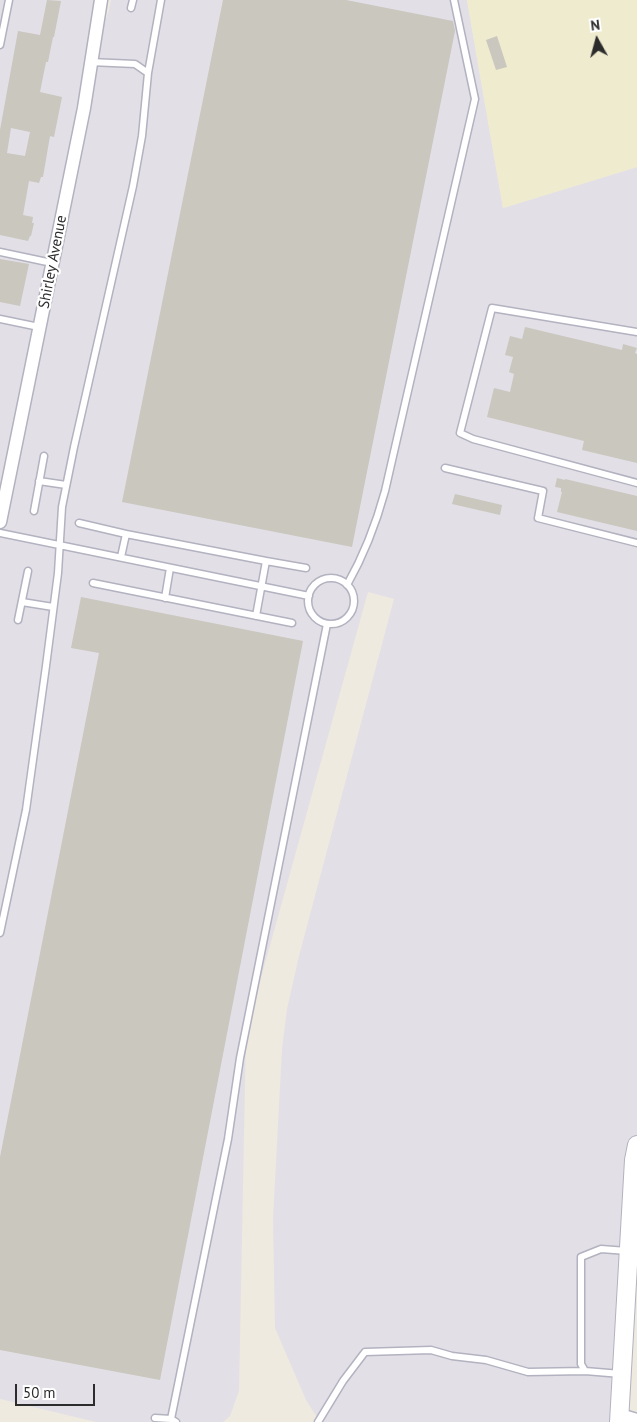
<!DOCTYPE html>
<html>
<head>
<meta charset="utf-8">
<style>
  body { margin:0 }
  #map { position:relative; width:637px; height:1422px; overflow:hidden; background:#eeeadf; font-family:"PT Sans",sans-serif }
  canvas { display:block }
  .north { position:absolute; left:572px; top:15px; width:50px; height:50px; -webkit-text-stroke:4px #fff; paint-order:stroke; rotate:353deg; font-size:14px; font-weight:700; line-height:20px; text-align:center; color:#2c2c2c }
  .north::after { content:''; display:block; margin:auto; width:18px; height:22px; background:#2c2c2c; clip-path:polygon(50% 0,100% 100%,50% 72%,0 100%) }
  .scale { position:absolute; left:15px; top:1384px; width:80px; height:22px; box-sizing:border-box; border:2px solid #2c2c2c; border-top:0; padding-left:6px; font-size:15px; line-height:18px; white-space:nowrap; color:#2c2c2c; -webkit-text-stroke:4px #fff; paint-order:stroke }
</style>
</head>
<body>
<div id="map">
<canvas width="637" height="1422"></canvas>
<div class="north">N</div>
<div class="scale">50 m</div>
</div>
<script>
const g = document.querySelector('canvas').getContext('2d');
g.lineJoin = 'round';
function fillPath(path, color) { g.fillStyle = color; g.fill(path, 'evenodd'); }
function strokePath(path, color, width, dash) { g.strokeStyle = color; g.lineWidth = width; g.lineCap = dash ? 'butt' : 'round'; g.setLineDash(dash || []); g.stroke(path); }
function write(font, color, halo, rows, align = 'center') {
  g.font = font + ' "PT Sans",sans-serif'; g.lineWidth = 4.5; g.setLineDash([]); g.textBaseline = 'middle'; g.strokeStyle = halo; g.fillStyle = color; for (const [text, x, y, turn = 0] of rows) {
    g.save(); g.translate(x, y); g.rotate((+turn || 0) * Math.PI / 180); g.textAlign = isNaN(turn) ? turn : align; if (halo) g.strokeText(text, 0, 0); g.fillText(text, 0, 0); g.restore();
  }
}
const industrial = new Path2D(`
  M 0,0 L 94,0 L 91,60 L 109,10 L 111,0 L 467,0 L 503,208 L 637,167 L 637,1145 L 619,1422 L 320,1422 L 306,1400 L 275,1328 L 273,1219 L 282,1049 L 287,1009 L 299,956 L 394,599 L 368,592 L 246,1032 L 239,1391 L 230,1416 L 223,1422 L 96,1422 L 0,1399 Z`);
const education = new Path2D(`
  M 467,0 L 637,0 L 637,167 L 503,208 Z`);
const building = new Path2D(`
  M 47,0 L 61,1 L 54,37 L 53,37 L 48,62 L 46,62 L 40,92 L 62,97 L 54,137 L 50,136 L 43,177 L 41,177 L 39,183 L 29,181 L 23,215 L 33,217 L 32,223 L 34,223 L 31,236 L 30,236 L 28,241 L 0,235 L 0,130 L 18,31 L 40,35 ZM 11,128 L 30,132 L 25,156 L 7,153 Z
  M 223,0 L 346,0 L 453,21 L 455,31 L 352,547 L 122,502 Z
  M 497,36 L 507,67 L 496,70 L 486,40 Z
  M 0,259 L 29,264 L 20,306 L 0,302 Z
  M 525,327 L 622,350 L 623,344 L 637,348 L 635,353 L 637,354 L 637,463 L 582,450 L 584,441 L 487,417 L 494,388 L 510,392 L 514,374 L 509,372 L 513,357 L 505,355 L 510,336 L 522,339 Z
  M 557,478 L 565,480 L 565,479 L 637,496 L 637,531 L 557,512 L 562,492 L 561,492 L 561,488 L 555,487 Z
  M 455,494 L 502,505 L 500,515 L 452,504 Z
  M 81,597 L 303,641 L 160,1380 L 0,1350 L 0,1157 L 99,653 L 71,648 Z`);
const lane = new Path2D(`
  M 131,8 L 133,0
  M 0,45 L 9,0
  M 148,73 L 161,0
  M 0,252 L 52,263
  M 0,319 L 39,327
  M 637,332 L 492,308 L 460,433 L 473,439 L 637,483
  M 445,468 L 543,491 L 538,518 L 637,543
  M 39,481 L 66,485
  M 34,511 L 44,456
  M 79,523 L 126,534
  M 0,533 L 309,596
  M 121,557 L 126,534 L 266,561 L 256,616
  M 266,561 L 306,568
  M308 601a23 23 0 1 1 46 0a23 23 0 1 1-46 0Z
  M 93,583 L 292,623
  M 347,585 C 364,555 376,524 385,491 L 475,99 L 454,0
  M 165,598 L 170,568
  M 22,602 L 53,607
  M 18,620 L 28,571
  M 0,933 L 26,810 L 46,666 L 58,573 L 62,507 L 74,447 L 133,186 L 142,136 L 148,73 L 135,64 L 90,62
  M 621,1374 L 585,1371 L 581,1364 L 581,1257 L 601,1249 L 627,1251
  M 155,1418 L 171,1419 L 176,1422
  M 171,1419 L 228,1139 L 240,1058 L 327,624
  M 318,1422 L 343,1381 L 365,1352 L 431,1350 L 452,1356 L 486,1360 L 528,1372 L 585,1371`);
const street = new Path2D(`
  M 0,522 L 84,108 L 101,0
  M 620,1415 L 637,1420`);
const secondary = new Path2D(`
  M 619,1422 L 634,1160 L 637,1145`);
const streetNames = [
  ["Shirley Avenue",53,262,-79]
];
fillPath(industrial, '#e3dfe6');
fillPath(education, '#efebcf');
fillPath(building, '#c9c7be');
strokePath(lane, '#b2b2c0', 9);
strokePath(street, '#b2b2c0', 15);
strokePath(secondary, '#b2b2c0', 20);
strokePath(lane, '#fff', 6);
strokePath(street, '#fff', 12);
strokePath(secondary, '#fff', 18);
write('15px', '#2c2c2c', '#fff', streetNames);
</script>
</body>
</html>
